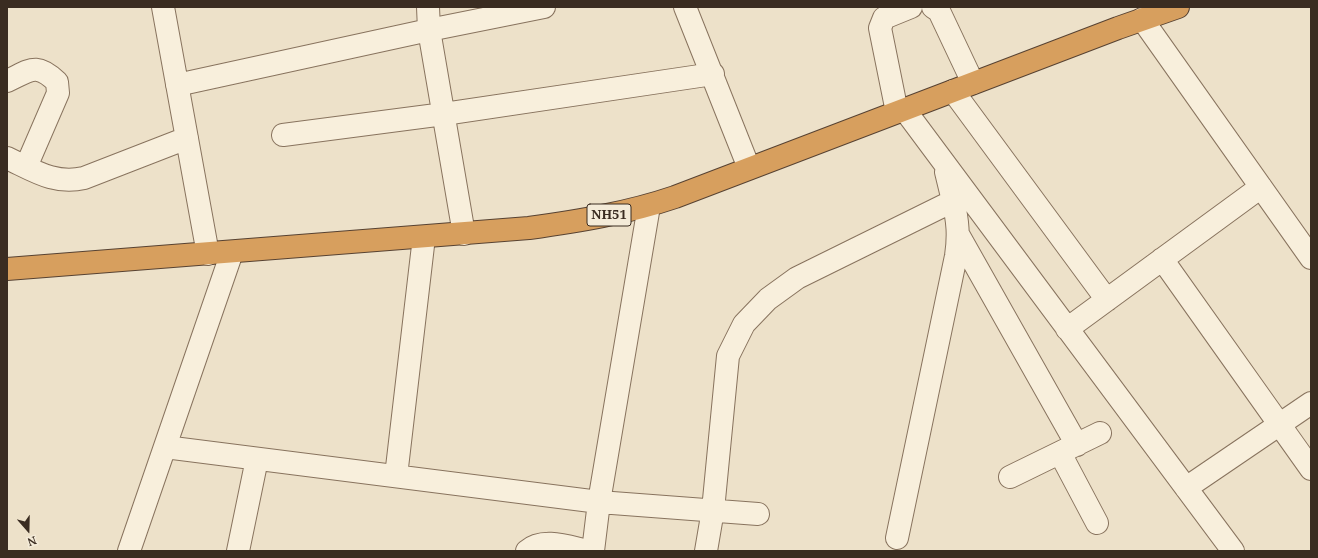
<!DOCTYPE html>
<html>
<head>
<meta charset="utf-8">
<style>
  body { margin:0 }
  #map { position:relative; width:1318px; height:558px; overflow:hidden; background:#ede1c9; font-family:"Noto Serif",serif }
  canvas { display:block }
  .frame { position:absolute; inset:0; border:8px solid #3a2c21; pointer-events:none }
  .north { position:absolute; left:8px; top:510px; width:40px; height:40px; -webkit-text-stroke:3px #f4ebd8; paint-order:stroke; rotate:160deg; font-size:11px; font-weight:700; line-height:16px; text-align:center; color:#3a2c21 }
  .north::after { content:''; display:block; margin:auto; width:14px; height:18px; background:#3a2c21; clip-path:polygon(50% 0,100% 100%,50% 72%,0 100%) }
</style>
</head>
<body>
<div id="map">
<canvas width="1318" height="558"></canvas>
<div class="frame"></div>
<div class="north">N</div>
</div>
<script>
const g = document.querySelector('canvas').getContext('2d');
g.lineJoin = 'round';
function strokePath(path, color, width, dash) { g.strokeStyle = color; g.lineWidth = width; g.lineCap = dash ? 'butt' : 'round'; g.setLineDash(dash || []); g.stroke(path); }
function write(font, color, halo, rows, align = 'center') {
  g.font = font + ' "Noto Serif",serif'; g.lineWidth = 3.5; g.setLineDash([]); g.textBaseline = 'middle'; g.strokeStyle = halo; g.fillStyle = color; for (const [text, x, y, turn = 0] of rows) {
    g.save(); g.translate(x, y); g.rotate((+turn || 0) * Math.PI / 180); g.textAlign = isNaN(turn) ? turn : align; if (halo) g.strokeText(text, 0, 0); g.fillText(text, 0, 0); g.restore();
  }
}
const minor = new Path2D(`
  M 163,7 L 208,254
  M 428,7 L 429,30 L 464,234
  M 685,7 L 749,168
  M 933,7 L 939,11 L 973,83
  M 1142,19 L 1311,258
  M 7,81 C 31,70 36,62 57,82 L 58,93 L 26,167
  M 177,85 L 429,30 L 544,7
  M 953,91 L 1107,300
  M 904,109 L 1233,551
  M 897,112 L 880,28 L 884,18 L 911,7
  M 283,135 L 444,114 L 713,74
  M 7,158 C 33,170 54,185 84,178 L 187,138
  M 959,236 L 1077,445
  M 1162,259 L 1311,469
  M 1067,329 L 1261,187
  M 165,447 L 599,502 L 758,514
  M 1060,453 L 1097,523
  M 396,476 L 424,237
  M 1010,477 L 1100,433
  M 1186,488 L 1311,403
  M 897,538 L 956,256 C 959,236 958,221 953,201
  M 129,551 L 232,252
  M 238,551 L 257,459
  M 527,551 C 543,537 569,547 588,551
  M 593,551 L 599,502 L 649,206
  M 706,551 L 713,510 L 728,356 L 744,324 L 768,299 L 797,278 L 953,201 L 946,172`);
const highway = new Path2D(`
  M 7,269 L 529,228 C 579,221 628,213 675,197 L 1118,28 L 1178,7`);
const shields = [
  [609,215,44]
];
const shieldNames = [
  ["NH51",609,215]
];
strokePath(minor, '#88735e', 24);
strokePath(highway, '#574232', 24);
strokePath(minor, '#f8efdc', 22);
strokePath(highway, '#d79f5e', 22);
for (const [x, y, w] of shields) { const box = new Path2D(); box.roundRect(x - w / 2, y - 11, w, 22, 3); g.fillStyle = '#f4ebd8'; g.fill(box); strokePath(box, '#3a2c21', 1); }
write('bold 13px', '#3a2c21', null, shieldNames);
</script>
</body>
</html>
